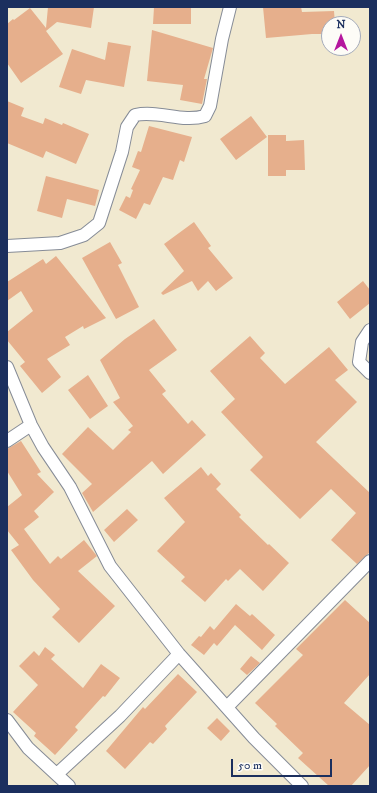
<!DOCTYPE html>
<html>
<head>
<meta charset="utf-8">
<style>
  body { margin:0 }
  #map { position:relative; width:377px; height:793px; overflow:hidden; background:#f1e9d0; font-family:"IM FELL DW Pica",serif }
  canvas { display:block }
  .frame { position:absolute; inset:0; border:8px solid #1b2f5e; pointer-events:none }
  .north { position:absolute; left:321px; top:16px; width:40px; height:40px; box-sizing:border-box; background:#fdfcf7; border:1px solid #a3aaba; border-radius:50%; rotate:0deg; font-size:11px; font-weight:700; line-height:16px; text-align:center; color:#1b2f5e }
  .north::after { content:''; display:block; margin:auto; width:14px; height:18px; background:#b5179e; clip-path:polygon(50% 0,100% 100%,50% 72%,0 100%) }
  .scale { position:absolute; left:231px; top:759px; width:101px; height:18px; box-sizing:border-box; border:2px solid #1b2f5e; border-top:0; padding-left:5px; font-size:12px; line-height:14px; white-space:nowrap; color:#1b2f5e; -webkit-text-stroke:3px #fdfcf7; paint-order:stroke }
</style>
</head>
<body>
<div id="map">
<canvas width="377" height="793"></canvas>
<div class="frame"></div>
<div class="north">N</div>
<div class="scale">50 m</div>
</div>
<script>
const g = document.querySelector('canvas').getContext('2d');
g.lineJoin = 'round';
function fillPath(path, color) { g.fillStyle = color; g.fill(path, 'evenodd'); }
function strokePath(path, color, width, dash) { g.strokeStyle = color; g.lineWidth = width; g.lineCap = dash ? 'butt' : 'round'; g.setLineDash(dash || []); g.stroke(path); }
const building = new Path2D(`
  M 48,7 L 94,7 L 91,28 L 57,22 L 46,31 L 63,54 L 21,83 L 7,63 L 7,24 L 13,19 L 14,20 L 30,8 L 46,28 Z
  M 154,7 L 191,7 L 191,24 L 153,24 Z
  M 263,7 L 301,7 L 302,12 L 334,11 L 335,24 L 329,24 L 329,34 L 312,34 L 266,38 Z
  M 152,30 L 213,48 L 204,79 L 207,79 L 202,104 L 180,100 L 183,85 L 147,81 Z
  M 108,42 L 131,46 L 124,87 L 86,80 L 81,94 L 59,87 L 72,49 L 105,60 Z
  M 7,101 L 24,108 L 21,116 L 43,124 L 45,118 L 62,125 L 63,123 L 89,134 L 76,164 L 46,151 L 43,158 L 7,143 Z
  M 251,116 L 267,137 L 236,160 L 220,139 Z
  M 149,126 L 192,137 L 184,162 L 180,160 L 173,180 L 163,177 L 150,205 L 144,203 L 136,219 L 119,210 L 126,196 L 130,198 L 133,190 L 131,189 L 140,170 L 132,167 L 138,151 L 141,152 Z
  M 268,135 L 286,135 L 286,141 L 304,140 L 305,170 L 286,170 L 286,176 L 268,176 Z
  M 46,176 L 99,190 L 95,206 L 67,199 L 62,218 L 37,211 Z
  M 194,222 L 211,246 L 208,248 L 233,278 L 216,291 L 208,281 L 198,291 L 192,281 L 163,295 L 161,293 L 184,271 L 164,244 Z
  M 110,242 L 122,263 L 118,265 L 139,307 L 116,319 L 82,258 Z
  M 56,256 L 106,318 L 84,329 L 83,326 L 65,337 L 70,345 L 47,359 L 61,377 L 42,393 L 20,366 L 25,362 L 7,340 L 7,332 L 33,311 L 21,291 L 7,301 L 7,282 L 43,259 L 46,264 Z
  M 363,281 L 370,290 L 370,303 L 350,319 L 337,302 Z
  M 154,319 L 177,350 L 149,370 L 166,391 L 162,394 L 188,424 L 192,420 L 206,435 L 163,474 L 152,461 L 93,512 L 82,493 L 92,484 L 62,454 L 88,427 L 113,450 L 131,432 L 128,430 L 133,426 L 113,402 L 120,398 L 100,360 L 125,339 Z
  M 250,336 L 265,353 L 260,358 L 285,384 L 329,347 L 348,370 L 335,380 L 357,402 L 316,442 L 370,493 L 370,552 L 357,564 L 331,540 L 356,513 L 331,489 L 300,519 L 250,470 L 263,457 L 221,412 L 235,399 L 210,371 Z
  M 88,375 L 108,406 L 90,419 L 68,390 Z
  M 21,441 L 41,472 L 37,474 L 54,492 L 34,511 L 39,517 L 24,529 L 50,564 L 58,556 L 61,559 L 84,540 L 97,556 L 78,571 L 115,606 L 79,643 L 52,617 L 60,609 L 33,580 L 11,550 L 19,545 L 7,530 L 7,507 L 22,495 L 7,471 L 7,449 Z
  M 201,467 L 208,476 L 211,473 L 221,484 L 216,489 L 241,515 L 239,517 L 268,545 L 269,544 L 289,563 L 263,591 L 240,569 L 228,581 L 226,579 L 205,602 L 181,581 L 185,577 L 157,551 L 185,522 L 164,498 Z
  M 127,509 L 138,520 L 114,542 L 104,530 Z
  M 345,600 L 370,623 L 370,674 L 344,703 L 370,725 L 370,765 L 351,786 L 329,786 L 298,758 L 303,753 L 275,726 L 277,724 L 255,703 L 303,655 L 296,649 Z
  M 236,604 L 250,616 L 252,614 L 275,635 L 262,650 L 235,625 L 217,646 L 214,643 L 204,655 L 191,645 L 199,636 L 201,637 L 210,626 L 214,630 Z
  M 45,647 L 55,655 L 51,659 L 83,688 L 101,664 L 120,678 L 105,697 L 103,696 L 75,727 L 78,730 L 55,755 L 34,736 L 36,733 L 13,712 L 38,685 L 19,666 L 34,651 L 39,656 Z
  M 251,656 L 260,663 L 247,675 L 240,669 Z
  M 178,674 L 197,692 L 165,726 L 167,729 L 153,744 L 150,742 L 125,769 L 106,751 L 143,707 L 145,709 Z
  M 217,718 L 230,731 L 221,741 L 207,728 Z`);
const minor = new Path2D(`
  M 7,246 L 60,243 L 84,235 L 99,223 L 122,152 L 127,127 L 135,115 C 159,110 182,123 205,116 L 210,106 L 222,39 L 230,7
  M 370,330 L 362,342 L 359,362 L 370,373
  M 7,367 L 31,425 L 43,447 L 70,487 L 110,566 L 179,654 L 254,738 L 302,786
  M 7,441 L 31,425
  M 227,707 L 370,561
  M 7,720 L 28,748 L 69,786
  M 57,774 L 120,716 L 179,654`);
fillPath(building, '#e6af8c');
strokePath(minor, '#868c97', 14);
strokePath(minor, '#fff', 12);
</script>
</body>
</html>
